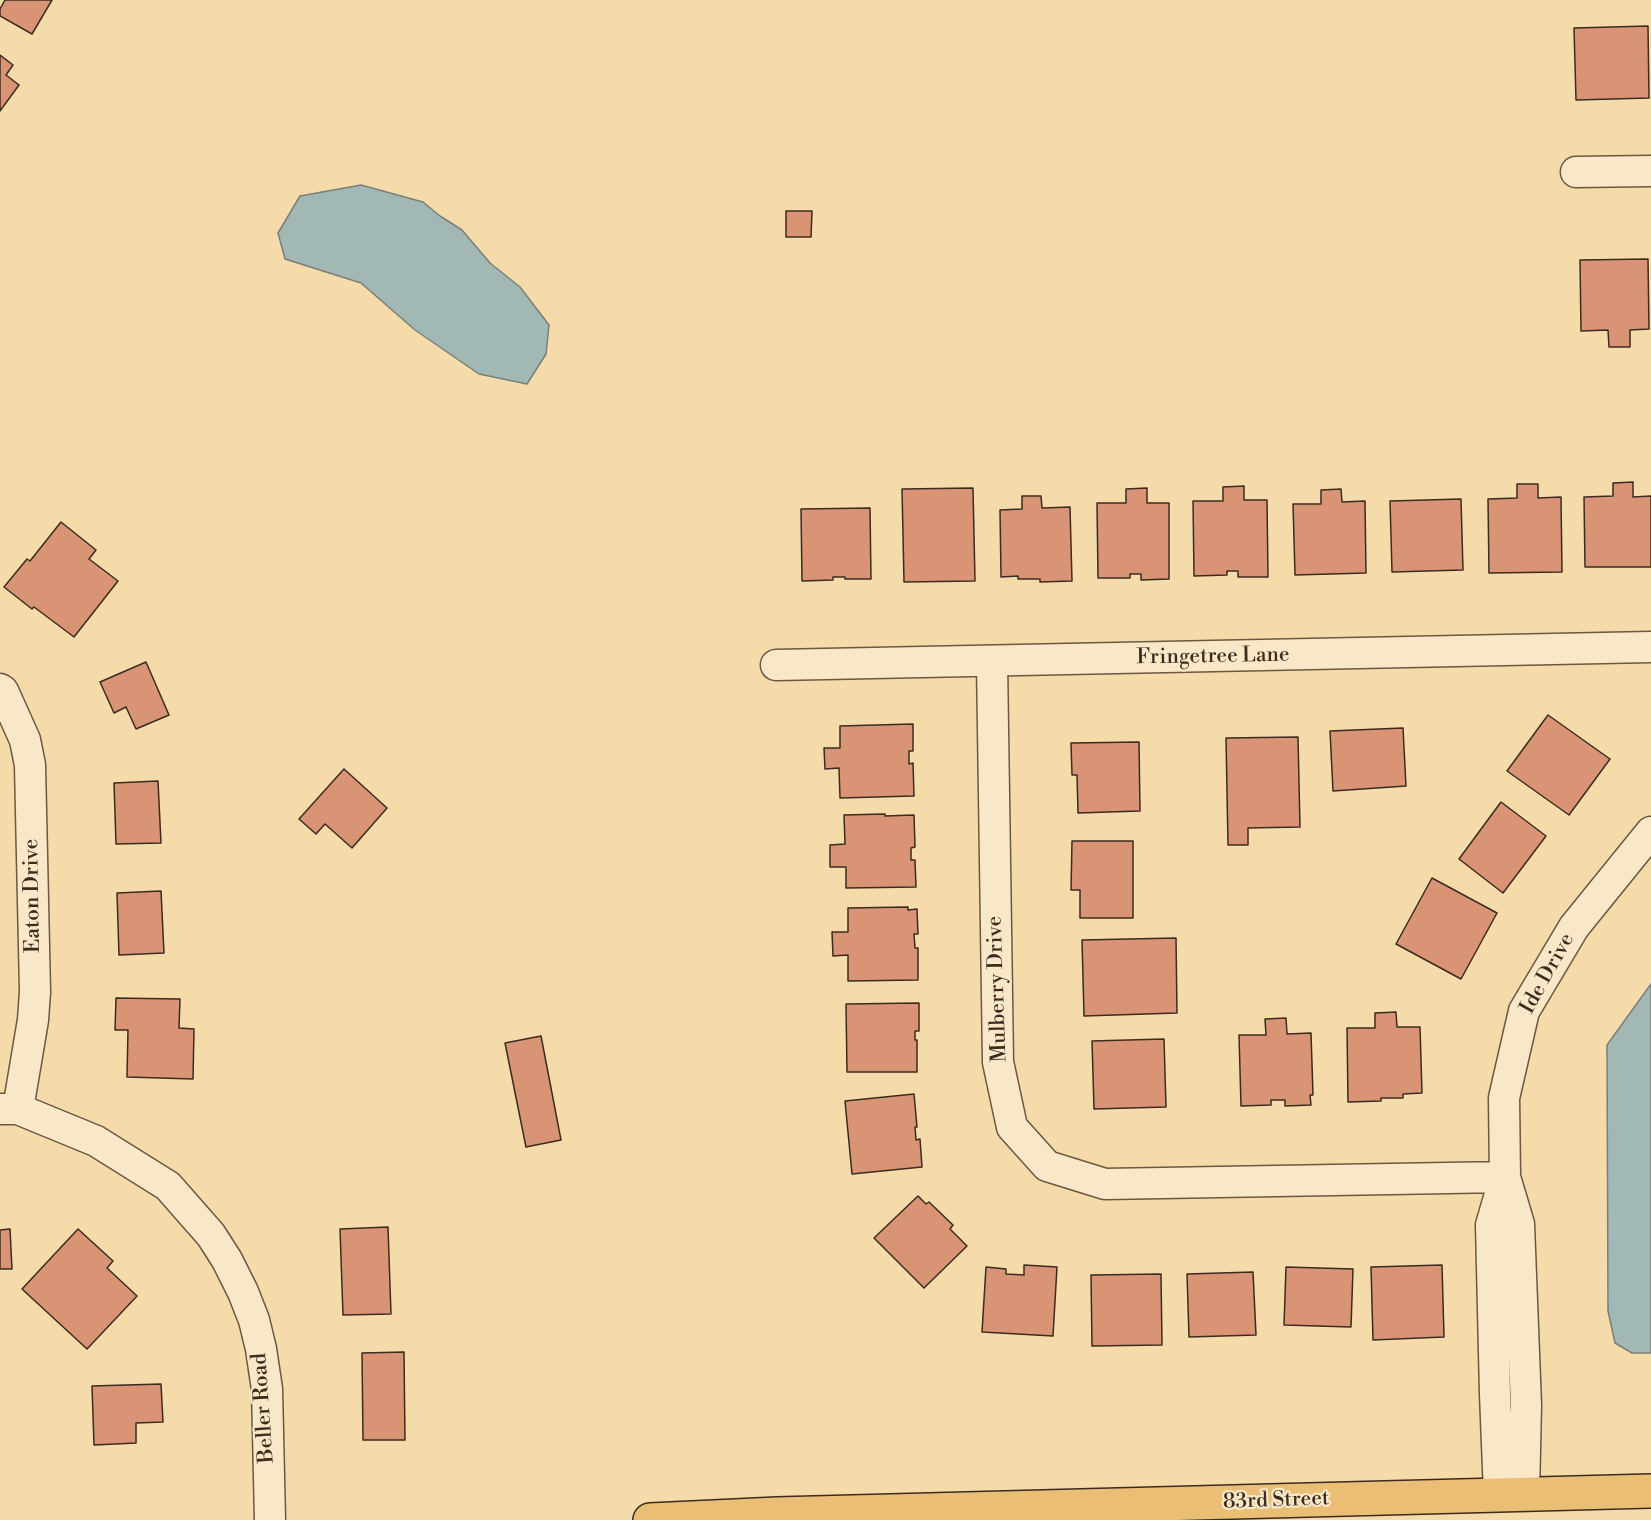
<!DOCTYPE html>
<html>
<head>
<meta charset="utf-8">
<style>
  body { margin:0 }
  canvas { display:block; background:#f5dbaa }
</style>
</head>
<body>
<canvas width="1651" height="1520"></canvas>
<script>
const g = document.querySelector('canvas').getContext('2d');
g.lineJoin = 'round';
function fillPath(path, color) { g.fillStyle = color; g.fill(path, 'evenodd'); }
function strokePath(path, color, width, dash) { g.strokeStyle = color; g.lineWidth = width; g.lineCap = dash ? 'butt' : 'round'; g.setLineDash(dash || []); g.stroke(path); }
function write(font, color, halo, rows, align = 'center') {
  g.font = font + ' "Libre Bodoni",serif'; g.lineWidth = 4.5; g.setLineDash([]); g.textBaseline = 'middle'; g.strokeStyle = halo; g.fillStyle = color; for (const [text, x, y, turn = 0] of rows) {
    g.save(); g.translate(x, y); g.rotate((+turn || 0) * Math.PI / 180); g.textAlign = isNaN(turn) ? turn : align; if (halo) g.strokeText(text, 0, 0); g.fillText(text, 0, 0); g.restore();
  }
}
const water = new Path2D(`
  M 361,185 L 423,202 L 440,216 L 462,230 L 490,263 L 520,287 L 549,325 L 546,354 L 527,384 L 479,374 L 415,330 L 361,283 L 285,259 L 278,233 L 300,196 Z
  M 1651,984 L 1651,1353 L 1632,1353 L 1615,1343 L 1608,1311 L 1607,1045 Z`);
const building = new Path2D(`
  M 5,0 L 52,0 L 32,34 L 0,16 L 0,9 Z
  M 1648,26 L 1649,98 L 1576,100 L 1574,28 Z
  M 0,55 L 13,65 L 6,75 L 19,85 L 0,111 Z
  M 786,211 L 812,211 L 811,237 L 786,237 Z
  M 1648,259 L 1649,329 L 1630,330 L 1630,347 L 1609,347 L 1608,330 L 1581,331 L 1580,260 Z
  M 1633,482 L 1633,497 L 1651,496 L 1651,567 L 1585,567 L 1584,497 L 1613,496 L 1613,483 Z
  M 1517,484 L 1538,484 L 1538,498 L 1561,497 L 1562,572 L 1489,573 L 1488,499 L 1517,498 Z
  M 1244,486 L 1244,500 L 1267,500 L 1268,577 L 1238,577 L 1238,571 L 1227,571 L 1227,575 L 1194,576 L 1193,501 L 1223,501 L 1223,487 Z
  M 973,488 L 975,581 L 904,582 L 902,489 Z
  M 1147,488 L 1147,503 L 1169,503 L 1169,579 L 1141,580 L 1141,574 L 1130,574 L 1130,578 L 1098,578 L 1097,503 L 1126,503 L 1126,489 Z
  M 1341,489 L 1342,502 L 1365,501 L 1366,573 L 1295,575 L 1293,504 L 1321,504 L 1321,490 Z
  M 1022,496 L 1041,496 L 1042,508 L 1070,507 L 1072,581 L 1040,582 L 1040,579 L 1018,579 L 1018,576 L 1001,577 L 1000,510 L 1022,509 Z
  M 1461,499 L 1463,570 L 1392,572 L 1390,501 Z
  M 870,508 L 871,579 L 845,579 L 845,577 L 833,577 L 833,580 L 802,581 L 801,509 Z
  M 61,522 L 96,550 L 89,559 L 118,581 L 74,637 L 34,607 L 32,609 L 4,587 L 27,559 L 30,561 Z
  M 146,662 L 169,715 L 136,729 L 126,707 L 114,713 L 100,682 Z
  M 1548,715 L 1610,759 L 1569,815 L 1507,771 Z
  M 913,724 L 913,751 L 909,751 L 909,764 L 913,763 L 914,796 L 840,798 L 839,768 L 825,769 L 824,748 L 840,748 L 840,726 Z
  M 1403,728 L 1406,786 L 1333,791 L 1330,731 Z
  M 1298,737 L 1300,827 L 1248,828 L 1248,845 L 1228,845 L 1226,738 Z
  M 1139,742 L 1140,811 L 1078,813 L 1077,775 L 1072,775 L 1071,743 Z
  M 344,769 L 387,808 L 352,848 L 325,824 L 316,834 L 299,819 Z
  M 158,781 L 161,843 L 116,844 L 114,783 Z
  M 1501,802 L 1546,836 L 1503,893 L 1459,859 Z
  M 885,814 L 885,816 L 914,815 L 915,847 L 911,848 L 911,860 L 915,860 L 916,887 L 846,888 L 846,867 L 830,867 L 830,845 L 845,844 L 844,815 Z
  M 1072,841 L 1133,841 L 1133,918 L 1080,918 L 1080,890 L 1071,890 Z
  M 1432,878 L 1497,913 L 1461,979 L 1396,944 Z
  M 161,891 L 164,953 L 119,955 L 117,893 Z
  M 908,907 L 908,910 L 917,909 L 918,934 L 914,934 L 915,948 L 918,948 L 918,980 L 848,981 L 848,955 L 833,956 L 832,932 L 848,932 L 848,908 Z
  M 1176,938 L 1177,1013 L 1084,1016 L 1082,940 Z
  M 116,998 L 180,999 L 179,1028 L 194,1029 L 193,1079 L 127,1077 L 128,1030 L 115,1030 Z
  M 919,1003 L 919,1031 L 915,1031 L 915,1040 L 917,1040 L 917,1072 L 847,1072 L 846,1004 Z
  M 1396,1012 L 1397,1027 L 1420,1027 L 1422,1093 L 1403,1094 L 1403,1098 L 1381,1098 L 1381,1101 L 1348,1102 L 1347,1028 L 1375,1028 L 1375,1013 Z
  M 1286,1018 L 1287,1034 L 1311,1033 L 1313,1095 L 1310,1095 L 1311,1105 L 1285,1106 L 1285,1100 L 1271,1100 L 1271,1105 L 1241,1106 L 1239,1035 L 1266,1035 L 1265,1019 Z
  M 541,1036 L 561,1140 L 526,1147 L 505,1043 Z
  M 1164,1039 L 1166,1107 L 1094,1109 L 1092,1041 Z
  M 914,1094 L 917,1127 L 915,1127 L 916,1140 L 920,1139 L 922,1167 L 852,1174 L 845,1101 Z
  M 918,1196 L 926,1204 L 929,1202 L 953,1225 L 950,1229 L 967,1246 L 924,1288 L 874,1238 Z
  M 388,1227 L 391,1314 L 343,1315 L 340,1229 Z
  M 10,1229 L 12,1269 L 0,1269 L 0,1230 Z
  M 78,1229 L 113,1261 L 107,1268 L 137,1296 L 87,1349 L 22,1289 Z
  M 1024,1265 L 1057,1267 L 1053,1336 L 982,1332 L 986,1267 L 1006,1269 L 1006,1274 L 1024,1275 Z
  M 1442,1265 L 1444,1337 L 1373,1340 L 1371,1267 Z
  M 1286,1267 L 1353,1269 L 1351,1327 L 1284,1325 Z
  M 1253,1272 L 1256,1335 L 1189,1337 L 1187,1274 Z
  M 1161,1274 L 1162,1345 L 1092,1346 L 1091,1275 Z
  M 404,1352 L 405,1440 L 363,1440 L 362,1353 Z
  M 161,1384 L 163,1422 L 136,1423 L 136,1443 L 94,1445 L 92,1386 Z`);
const minor = new Path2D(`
  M 1576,172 L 1651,171
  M 992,662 L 998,1062 L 1012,1127 L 1047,1166 L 1105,1184 L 1505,1177
  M 776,665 L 1651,647
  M 0,689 L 3,691 L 25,740 L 30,765 L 35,992 L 33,1020 L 18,1109
  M 0,1109 L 18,1109 L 96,1141 L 168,1186 L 211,1235 L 227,1260 L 243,1292 L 254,1320 L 261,1349 L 267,1389 L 270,1520
  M 1499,1494 L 1495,1394 L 1491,1225 L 1505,1177
  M 1524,1494 L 1526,1405 L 1519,1224 L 1505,1177 L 1504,1098 L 1524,1011 L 1574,927 L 1651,832`);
const major = new Path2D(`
  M 650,1520 L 777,1514 L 1651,1491`);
const streetNames = [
  ["Fringetree Lane",1213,657,-1],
  ["Eaton Drive",33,896,-91],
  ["Ide Drive",1548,974,-61],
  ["Mulberry Drive",998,989,-92],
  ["Beller Road",264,1408,-94],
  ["83rd Street",1276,1501,-2]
];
fillPath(water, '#a2b8b5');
strokePath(water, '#798079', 1.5);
fillPath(building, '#d99375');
strokePath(building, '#3b2c1f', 1.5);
strokePath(minor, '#6a5842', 33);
strokePath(major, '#3b2c1f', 36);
strokePath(minor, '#f8e8c8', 30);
strokePath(major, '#eabe75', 33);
write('21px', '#3b2c1f', '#f8e8c8', streetNames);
</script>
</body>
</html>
